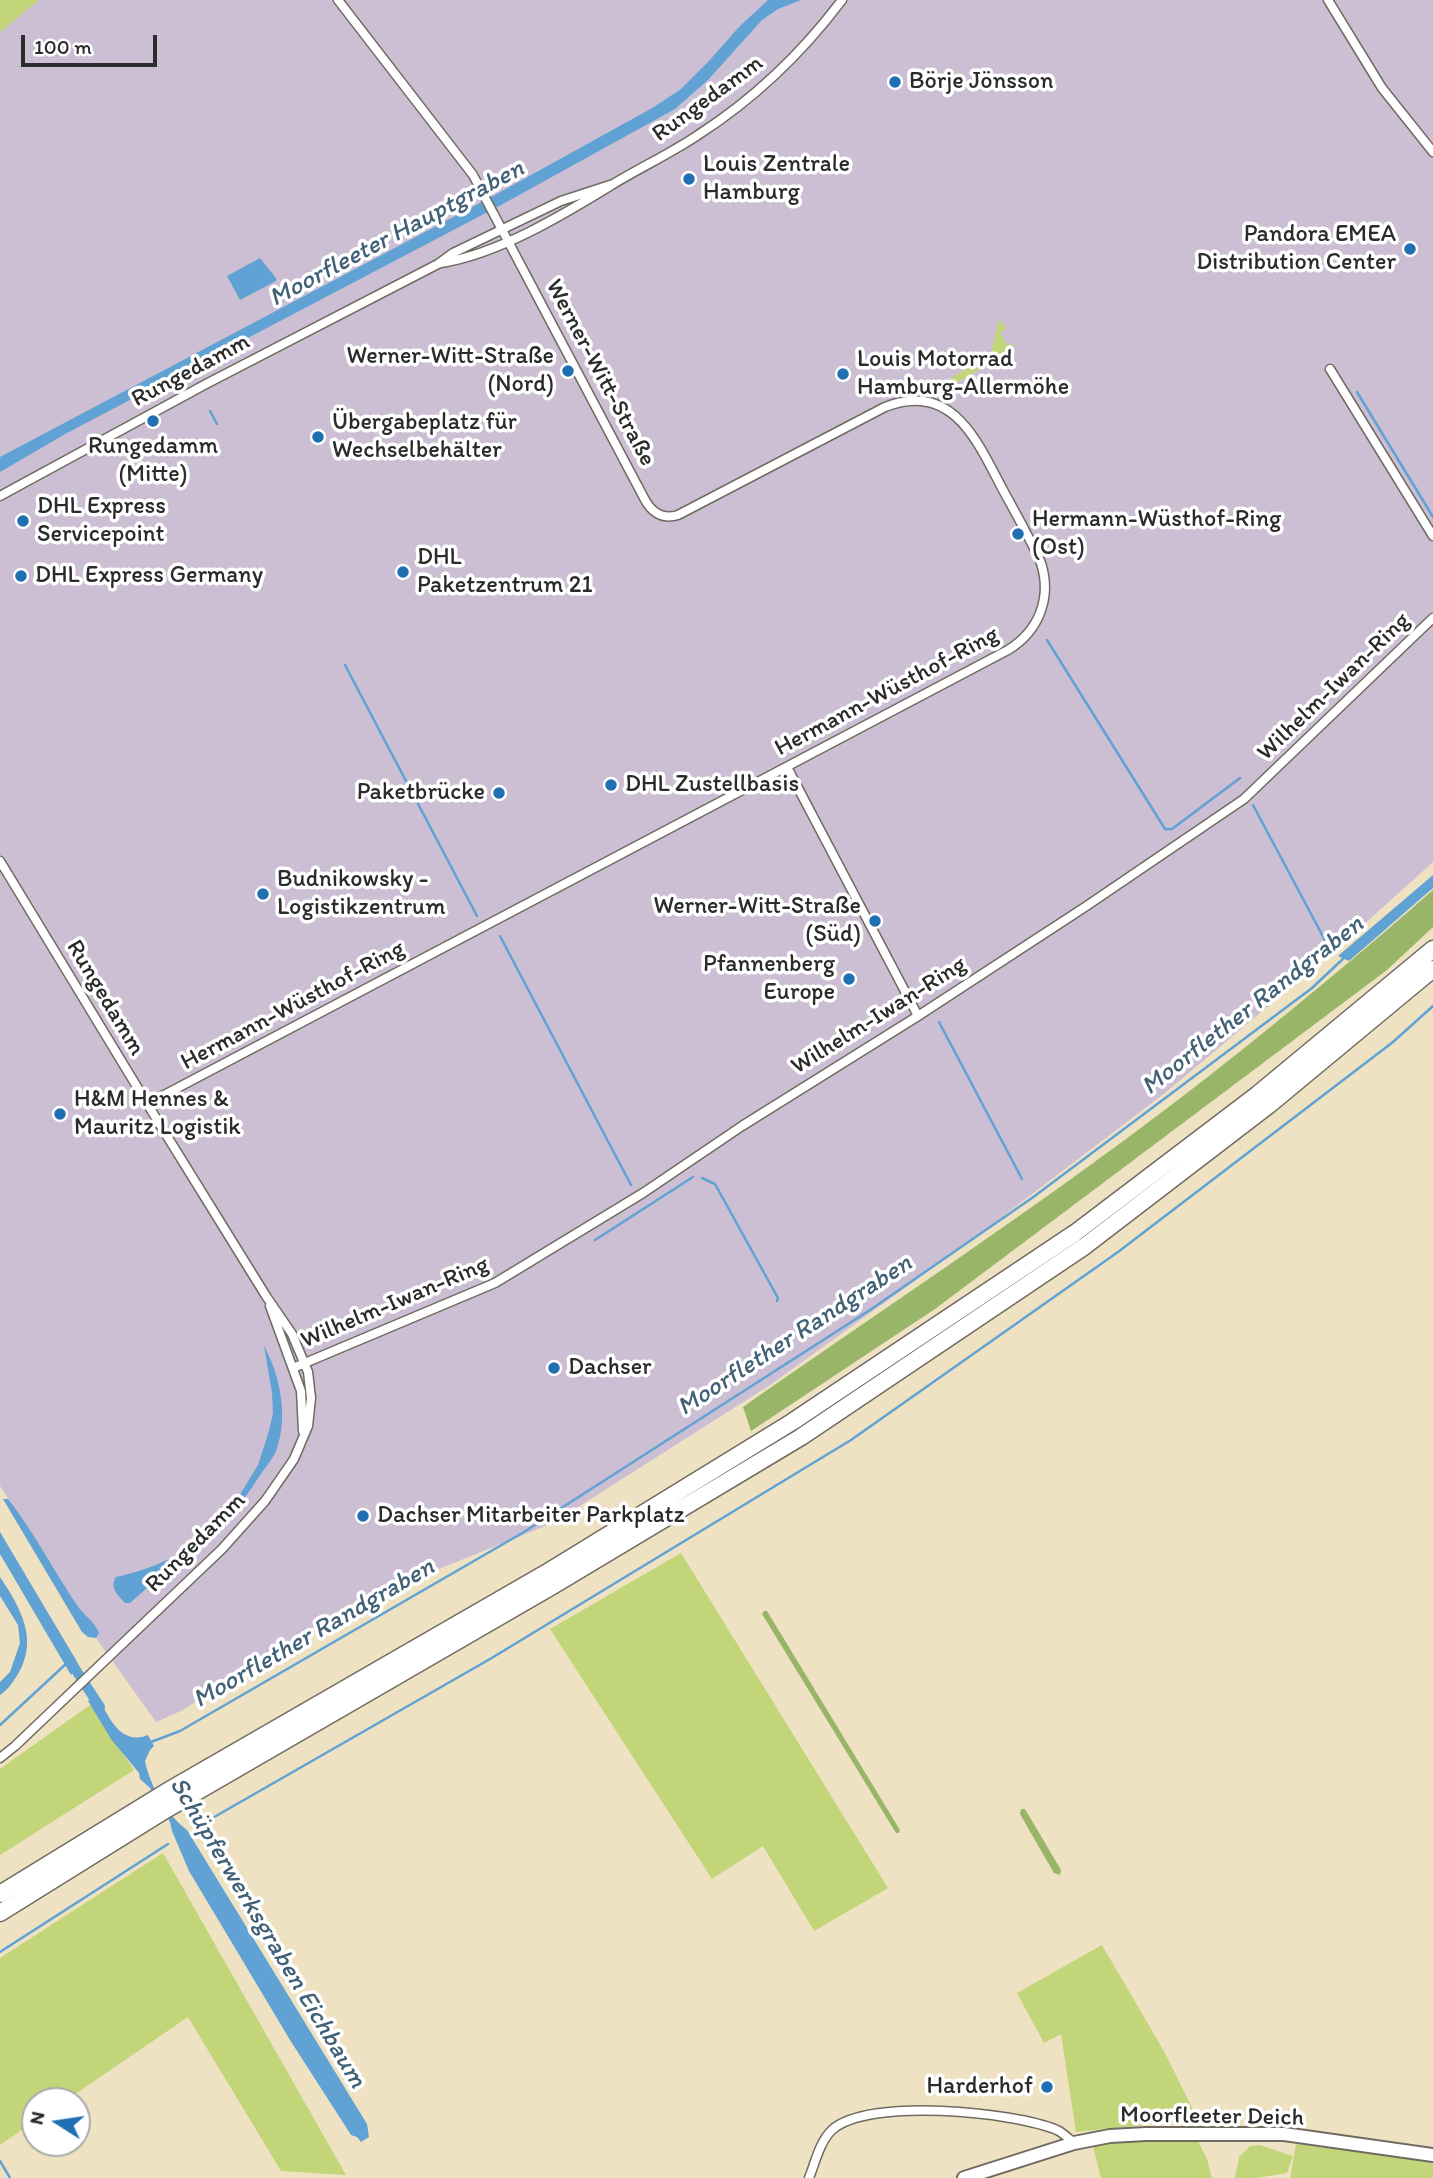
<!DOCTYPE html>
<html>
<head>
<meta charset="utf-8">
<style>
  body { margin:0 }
  #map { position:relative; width:1433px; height:2178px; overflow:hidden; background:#eee2c3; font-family:Itim,sans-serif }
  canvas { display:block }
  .north { position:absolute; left:21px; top:2087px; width:70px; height:70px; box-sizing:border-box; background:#fff; border:2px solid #aaa; border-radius:50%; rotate:282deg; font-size:19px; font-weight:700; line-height:28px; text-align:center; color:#2b2b2b }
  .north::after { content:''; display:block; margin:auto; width:24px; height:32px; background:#1f6fb2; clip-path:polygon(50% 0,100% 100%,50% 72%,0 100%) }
  .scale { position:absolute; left:21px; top:35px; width:136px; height:32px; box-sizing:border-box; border:4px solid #2b2b2b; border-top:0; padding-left:9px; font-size:21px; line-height:24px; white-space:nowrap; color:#2b2b2b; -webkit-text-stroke:5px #fff; paint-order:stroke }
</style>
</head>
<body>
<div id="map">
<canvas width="1433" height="2178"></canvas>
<div class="north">N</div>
<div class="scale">100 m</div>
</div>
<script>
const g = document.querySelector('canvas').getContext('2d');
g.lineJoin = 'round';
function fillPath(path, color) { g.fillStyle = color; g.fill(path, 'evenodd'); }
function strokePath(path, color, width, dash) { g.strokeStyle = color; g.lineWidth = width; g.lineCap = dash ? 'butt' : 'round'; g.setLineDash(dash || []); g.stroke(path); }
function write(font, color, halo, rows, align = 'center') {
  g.font = font + ' Itim,sans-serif'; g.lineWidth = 7; g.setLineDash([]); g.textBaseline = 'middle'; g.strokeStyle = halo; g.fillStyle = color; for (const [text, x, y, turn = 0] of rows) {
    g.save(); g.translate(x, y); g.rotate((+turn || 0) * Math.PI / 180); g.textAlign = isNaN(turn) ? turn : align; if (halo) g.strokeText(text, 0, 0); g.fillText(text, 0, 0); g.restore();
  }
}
const industrial = new Path2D(`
  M 39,0 L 1433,0 L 1433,862 L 1340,946 L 1165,1093 L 969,1242 L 770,1385 L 553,1523 L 347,1606 L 183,1710 L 156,1722 L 96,1638 L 0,1486 L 0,32 Z`);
const green = new Path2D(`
  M 0,0 L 39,0 L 0,32 Z
  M 1001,321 L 1006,328 L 1000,333 L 1008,346 L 1014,343 L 1015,345 L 1011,347 L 1012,350 L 955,384 L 950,396 L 945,395 L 948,381 L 951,378 L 991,354 L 998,322 Z
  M 681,1553 L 888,1888 L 814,1931 L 763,1846 L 712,1879 L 550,1629 Z
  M 90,1705 L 134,1770 L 0,1855 L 0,1769 Z
  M 163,1853 L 346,2175 L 281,2171 L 188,2017 L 65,2101 L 35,2101 L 35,2121 L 0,2145 L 0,1958 Z
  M 1102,1945 L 1165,2053 L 1195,2114 L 1144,2125 L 1076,2132 L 1061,2034 L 1044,2043 L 1017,1993 Z
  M 1196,2137 L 1207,2159 L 1212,2178 L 1101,2178 L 1093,2146 L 1145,2139 Z
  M 1296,2144 L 1408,2159 L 1433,2160 L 1433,2178 L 1290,2178 Z
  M 1260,2145 L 1293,2156 L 1287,2173 L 1257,2178 L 1235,2178 L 1239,2157 L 1250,2146 Z`);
const forest = new Path2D(`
  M 1433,890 L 1433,927 L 1387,970 L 935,1309 L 751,1431 L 743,1407 C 899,1298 1059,1193 1209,1076 C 1285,1016 1360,954 1433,890 Z
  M 764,1611 L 767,1611 L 900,1830 L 899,1833 L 896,1833 L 762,1614 Z
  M 1021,1809 L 1025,1809 L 1061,1870 L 1060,1875 L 1054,1873 L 1020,1814 Z`);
const water = new Path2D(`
  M 768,0 L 801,0 L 778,9 L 762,20 L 708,80 L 675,109 L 501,205 L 67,433 L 0,472 L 0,457 L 495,195 L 654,107 L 681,89 L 708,62 L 739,27 Z
  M 260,258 L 276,278 L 276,281 L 240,300 L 227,276 Z
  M 1433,875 L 1433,888 L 1349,961 L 1338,956 Z
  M 264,1346 C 280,1375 289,1417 276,1451 C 272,1460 264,1469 258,1478 C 250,1491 242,1503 231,1512 L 230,1511 L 258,1465 L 269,1431 L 273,1413 L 272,1393 Z
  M 3,1499 L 8,1499 C 35,1533 54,1572 79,1608 C 86,1617 95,1622 99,1633 L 96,1638 L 88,1637 L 82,1632 Z
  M 210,1530 L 213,1530 L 212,1533 C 183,1556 157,1579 130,1603 L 125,1603 C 118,1595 109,1588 116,1577 C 152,1569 183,1556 210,1530 Z
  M 0,1532 L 76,1660 L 79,1667 L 71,1675 L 0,1554 Z
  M 0,1577 C 20,1607 39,1639 18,1674 C 12,1683 9,1689 0,1695 L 0,1682 L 10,1672 L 20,1643 L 18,1625 L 0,1596 Z
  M 96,1693 C 107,1713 119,1747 148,1735 L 154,1746 L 150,1750 L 145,1761 C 150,1786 167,1815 187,1830 L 367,2124 L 369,2137 L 361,2142 L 357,2137 L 351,2135 L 290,2040 L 189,1871 L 172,1831 L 170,1822 L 150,1788 L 140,1779 L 139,1773 L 111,1739 L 88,1701 Z`);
const stream = new Path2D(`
  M 1357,392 L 1433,517
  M 210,411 L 217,424
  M 1047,640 L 1165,829 L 1172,829 L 1240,778
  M 345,665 L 477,916
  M 1253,805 L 1327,944
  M 500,936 L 631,1185
  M 939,1022 L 1022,1179
  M 702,1178 L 715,1184 L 778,1298 L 777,1301
  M 595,1240 L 693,1177
  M 171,1565 L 185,1554
  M 0,1725 L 67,1663
  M 151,1742 L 180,1731 L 524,1532 L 870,1310 L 1032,1198 L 1312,988 L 1345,957
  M 195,1828 L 490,1659 L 851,1440 L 1118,1252 L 1393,1042 L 1433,1006
  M 0,1952 L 168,1844
  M 0,2161 L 10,2178`);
const canal = new Path2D(`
  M 70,1661 L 100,1707`);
const street = new Path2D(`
  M 1328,0 L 1382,88 L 1433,152
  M 441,263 C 498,254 561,216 610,186 C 639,168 670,154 698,135 C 754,99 802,53 842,0
  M 1330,369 L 1433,536
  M 0,496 L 206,384 L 438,264 L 453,253 L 561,201 L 613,184
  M 787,767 L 918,1016
  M 0,861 L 162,1128 L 266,1296 L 292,1334 L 308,1372 L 311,1398 L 308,1426 L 294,1459 L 265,1501 L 222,1549 L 15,1746 L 0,1758
  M 147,1104 L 1008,650 C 1039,631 1052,598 1041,563 C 1030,538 1016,514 1003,490 C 978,443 953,380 885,407 L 678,515 C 662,520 651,512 644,498 L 473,175 L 338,0
  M 270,1306 L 301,1391 L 303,1431
  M 293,1368 L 495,1283 L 643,1193 L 742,1126 L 918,1016 L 1085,907 L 1244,799 L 1433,618
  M 809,2178 C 815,2163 820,2141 832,2130 C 868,2097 1014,2112 1057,2130 C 1063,2133 1068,2138 1074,2143`);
const secondary = new Path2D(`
  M 964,2178 L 1074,2143 L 1110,2136 L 1146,2134 L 1284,2134 L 1433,2155`);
const highway = new Path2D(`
  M 0,1894 L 166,1792 L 546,1573 L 792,1422 L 1075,1233 L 1258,1094 L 1433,949
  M 0,1913 L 167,1809 L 554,1585 L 801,1437 L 1085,1246 L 1269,1105 L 1433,969`);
const markers = [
  [895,82,7,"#1f6fb2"],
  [689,179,7,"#1f6fb2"],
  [1410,249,7,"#1f6fb2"],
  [568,371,7,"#1f6fb2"],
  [843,374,7,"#1f6fb2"],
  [153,421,7,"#1f6fb2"],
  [318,437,7,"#1f6fb2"],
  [23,521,7,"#1f6fb2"],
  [1018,534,7,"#1f6fb2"],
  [403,572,7,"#1f6fb2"],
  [21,576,7,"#1f6fb2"],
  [611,785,7,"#1f6fb2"],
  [499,793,7,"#1f6fb2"],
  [263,894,7,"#1f6fb2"],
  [875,921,7,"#1f6fb2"],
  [849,979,7,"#1f6fb2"],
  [60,1114,7,"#1f6fb2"],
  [554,1368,7,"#1f6fb2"],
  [363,1516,7,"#1f6fb2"],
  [1047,2087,7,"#1f6fb2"]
];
const poiNames = [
  ["Börje Jönsson",909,82],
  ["Louis Zentrale",703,165],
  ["Hamburg",703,193],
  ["Pandora EMEA",1396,235,"right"],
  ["Distribution Center",1396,263,"right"],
  ["Werner-Witt-Straße",554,357,"right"],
  ["(Nord)",554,385,"right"],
  ["Louis Motorrad",857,360],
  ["Hamburg-Allermöhe",857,388],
  ["Übergabeplatz für",332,423],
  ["Wechselbehälter",332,451],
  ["Rungedamm",153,447,"center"],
  ["(Mitte)",153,475,"center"],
  ["DHL Express",37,507],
  ["Servicepoint",37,535],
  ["Hermann-Wüsthof-Ring",1032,520],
  ["(Ost)",1032,548],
  ["DHL",417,558],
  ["Paketzentrum 21",417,586],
  ["DHL Express Germany",35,576],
  ["DHL Zustellbasis",625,785],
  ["Paketbrücke",485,793,"right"],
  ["Budnikowsky -",277,880],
  ["Logistikzentrum",277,908],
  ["Werner-Witt-Straße",861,907,"right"],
  ["(Süd)",861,935,"right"],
  ["Pfannenberg",835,965,"right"],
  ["Europe",835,993,"right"],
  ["H&M Hennes &",74,1100],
  ["Mauritz Logistik",74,1128],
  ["Dachser",568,1368],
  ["Dachser Mitarbeiter Parkplatz",377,1516],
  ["Harderhof",1033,2087,"right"]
];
const streetNames = [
  ["Rungedamm",708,99,-36],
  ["Rungedamm",191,371,-28],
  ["Werner-Witt-Straße",600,373,62],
  ["Wilhelm-Iwan-Ring",1334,687,-44],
  ["Hermann-Wüsthof-Ring",887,692,-28],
  ["Rungedamm",105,998,59],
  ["Hermann-Wüsthof-Ring",293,1006,-28],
  ["Wilhelm-Iwan-Ring",879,1016,-32],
  ["Wilhelm-Iwan-Ring",395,1303,-23],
  ["Rungedamm",196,1543,-45],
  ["Moorfleeter Deich",1212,2117,1]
];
const waterNames = [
  ["Moorfleeter Hauptgraben",397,234,-28],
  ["Moorflether Randgraben",1253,1006,-38],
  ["Moorflether Randgraben",795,1336,-33],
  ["Moorflether Randgraben",314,1634,-30],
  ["Schüpferwerksgraben Eichbaum",267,1933,59]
];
fillPath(industrial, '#ccbfd4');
fillPath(green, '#c2d578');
fillPath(forest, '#99b668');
fillPath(water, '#5fa2d3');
strokePath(stream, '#5fa2d3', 2.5);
strokePath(canal, '#5fa2d3', 10);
strokePath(street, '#6f6b60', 11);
strokePath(secondary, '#6f6b60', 16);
strokePath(highway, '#6f6b60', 19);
strokePath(street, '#fff', 8);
strokePath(secondary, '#fff', 12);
strokePath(highway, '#fff', 16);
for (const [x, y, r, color] of markers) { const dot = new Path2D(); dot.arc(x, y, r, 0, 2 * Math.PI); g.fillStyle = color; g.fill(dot); strokePath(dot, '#fff', 2.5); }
write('24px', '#2b2b2b', '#fff', poiNames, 'left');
write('24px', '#2b2b2b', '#fff', streetNames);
write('italic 26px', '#426177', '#fff', waterNames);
</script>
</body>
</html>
